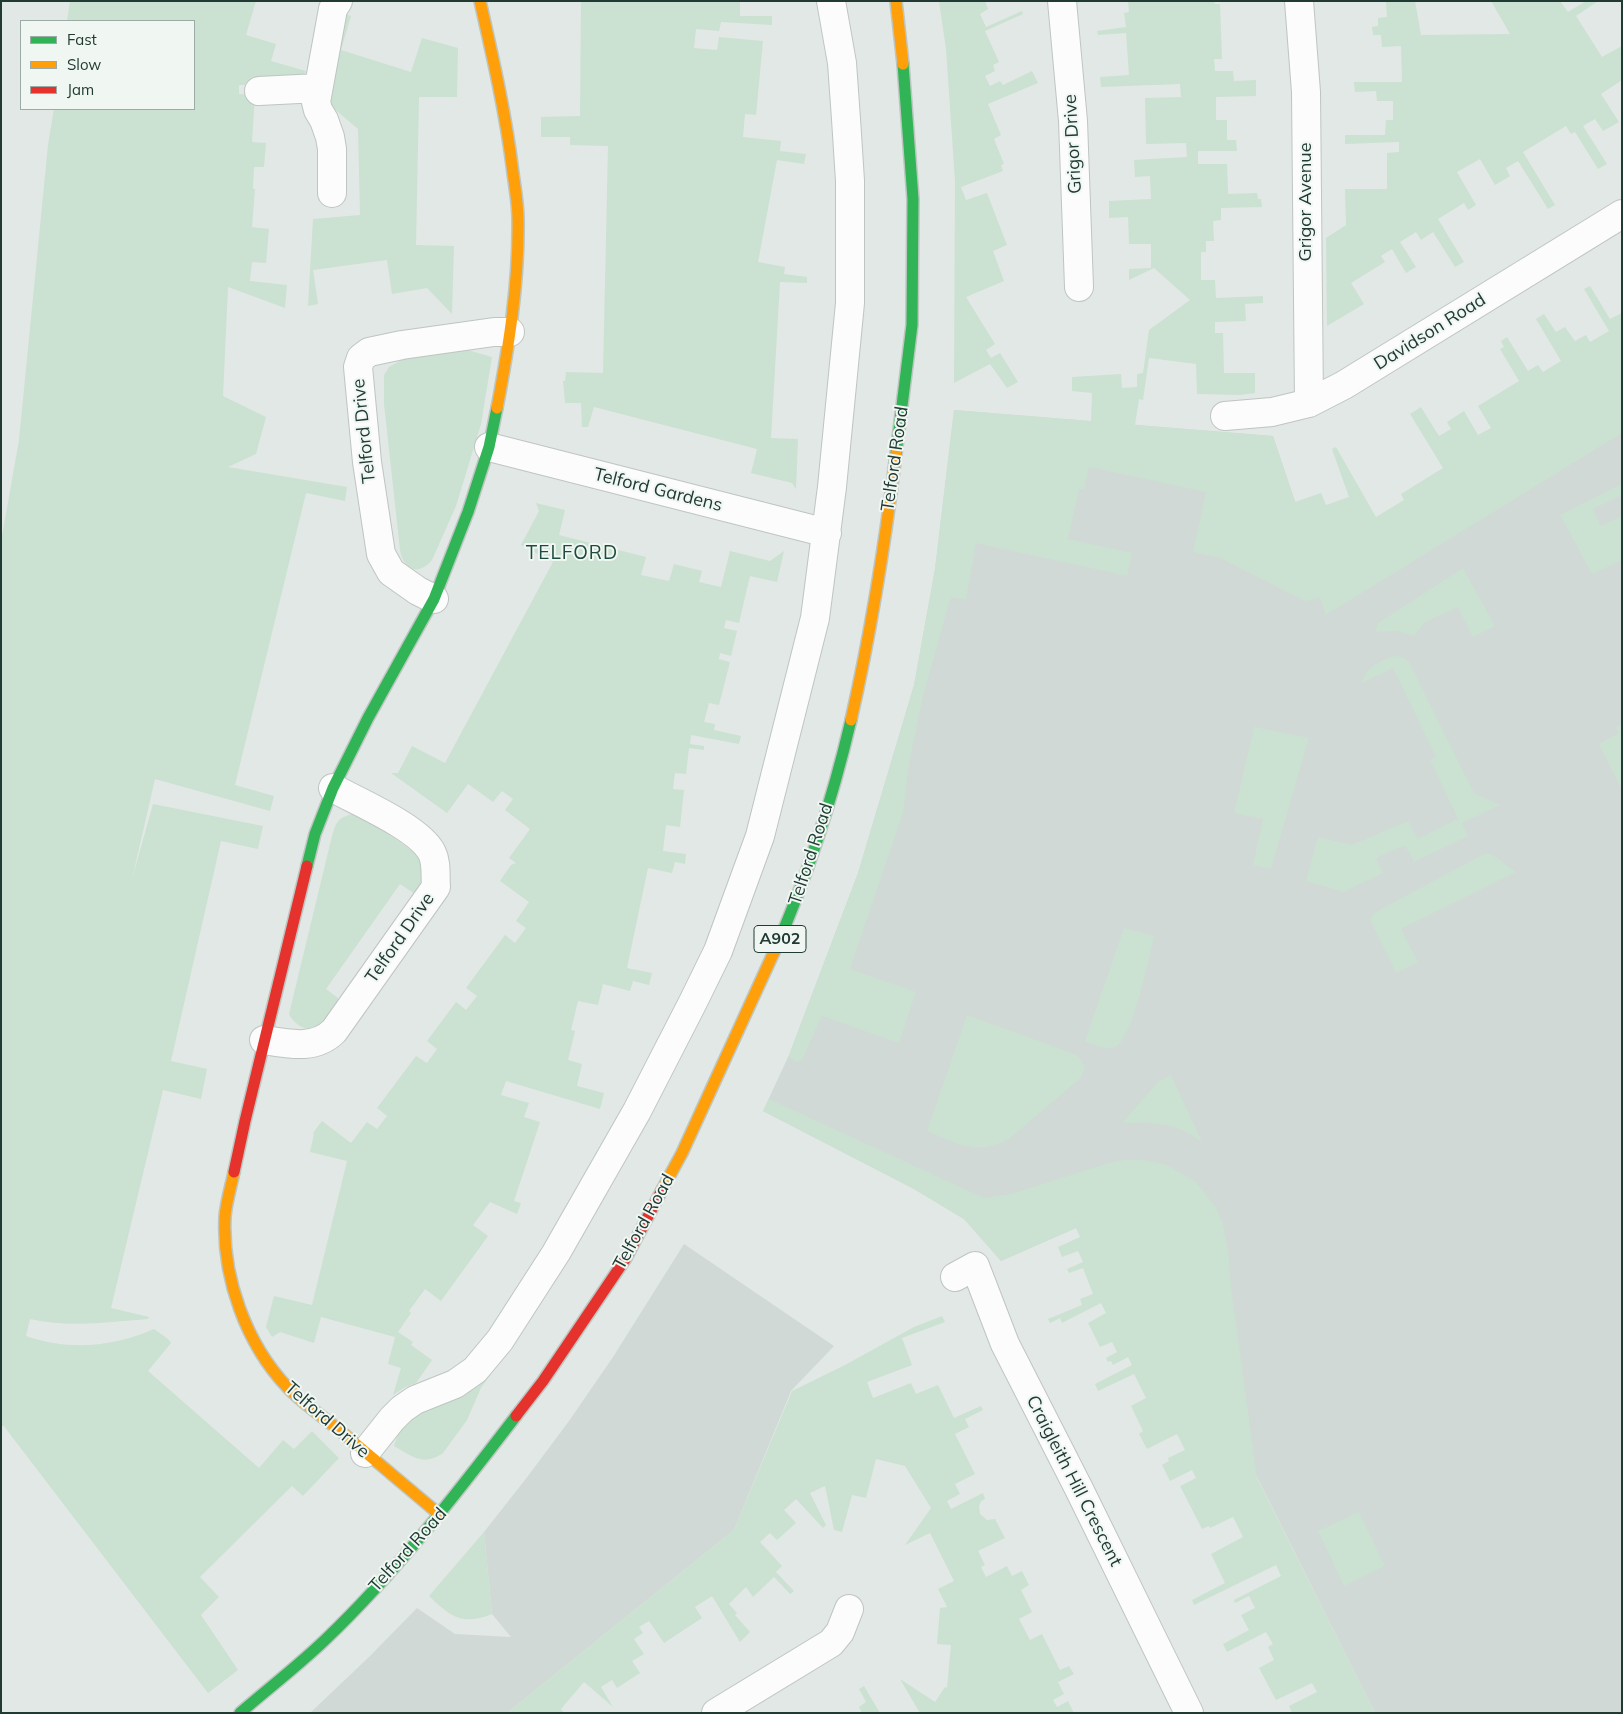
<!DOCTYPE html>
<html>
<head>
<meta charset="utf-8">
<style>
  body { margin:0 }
  #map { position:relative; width:1623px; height:1714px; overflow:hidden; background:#e2e8e5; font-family:Mulish,sans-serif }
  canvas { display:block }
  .frame { position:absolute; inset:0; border:2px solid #213a33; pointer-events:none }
  .legend { position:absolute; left:20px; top:20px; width:175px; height:90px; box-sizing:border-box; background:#f0f7f3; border:1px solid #9daba6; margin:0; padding:6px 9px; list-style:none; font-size:15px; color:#213a33 }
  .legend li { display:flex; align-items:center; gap:10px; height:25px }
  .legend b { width:25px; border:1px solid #9daba6 }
</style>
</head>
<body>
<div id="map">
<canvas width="1623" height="1714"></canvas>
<div class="frame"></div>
<ul class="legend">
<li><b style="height:6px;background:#30b455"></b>Fast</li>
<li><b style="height:6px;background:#ff9f0a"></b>Slow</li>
<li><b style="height:6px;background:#e5322d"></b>Jam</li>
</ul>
</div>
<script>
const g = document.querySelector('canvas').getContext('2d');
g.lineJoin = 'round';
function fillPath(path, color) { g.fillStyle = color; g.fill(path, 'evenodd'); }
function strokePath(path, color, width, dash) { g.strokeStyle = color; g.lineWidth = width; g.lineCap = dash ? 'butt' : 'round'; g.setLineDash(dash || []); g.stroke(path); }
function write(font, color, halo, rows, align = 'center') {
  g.font = font + ' Mulish,sans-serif'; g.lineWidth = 4; g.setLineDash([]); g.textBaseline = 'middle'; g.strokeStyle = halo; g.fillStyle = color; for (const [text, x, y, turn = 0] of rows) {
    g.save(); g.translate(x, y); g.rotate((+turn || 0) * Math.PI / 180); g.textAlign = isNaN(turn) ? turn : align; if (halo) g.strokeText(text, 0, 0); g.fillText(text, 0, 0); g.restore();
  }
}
const built = new Path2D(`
  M 1622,404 L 1622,1713 L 1375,1713 L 1170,1303 L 1076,1228 L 1001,1261 L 964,1219 L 914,1189 L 763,1111 L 789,1055 L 858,873 L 914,685 L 935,569 L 954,410 L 1273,436 L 1324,587 Z
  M 684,1244 L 834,1346 L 791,1391 L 734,1530 L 507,1713 L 310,1713 L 369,1657 L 417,1608 L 455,1634 L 511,1637 L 492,1614 L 484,1532 L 528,1476 L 569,1421 L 613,1357 Z`);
const green = new Path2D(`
  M 70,1 L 256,1 L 246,35 L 276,44 L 271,61 L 306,71 L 303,77 L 287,84 L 239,85 L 239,94 L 255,95 L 252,142 L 266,143 L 264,167 L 254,167 L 253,189 L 255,189 L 252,227 L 269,229 L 266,263 L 252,262 L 250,281 L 287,285 L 285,308 L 228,287 L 223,396 L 266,417 L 256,454 L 228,467 L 347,487 L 345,501 L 306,493 L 235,785 L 274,796 L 270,811 L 155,779 L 132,879 L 153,804 L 263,826 L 258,849 L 221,841 L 171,1061 L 207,1069 L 201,1099 L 163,1090 L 111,1308 L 149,1317 L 148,1319 C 108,1322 70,1328 30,1319 L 26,1336 C 69,1351 113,1347 154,1329 L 168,1339 L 171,1343 L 148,1371 L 259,1468 L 283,1440 L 294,1449 L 312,1431 L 339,1458 L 303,1496 L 292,1486 L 200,1577 L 219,1597 L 201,1615 L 238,1670 L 208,1693 L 3,1425 L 1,1430 L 1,542 L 19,440 L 48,145 L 54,109 L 194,109 L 194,21 L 67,21 Z
  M 581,1 L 740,1 L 740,16 L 772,16 L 772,25 L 721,22 L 719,31 L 696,29 L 694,48 L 717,50 L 719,37 L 763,41 L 756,115 L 745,114 L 743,137 L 781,141 L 780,151 L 806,154 L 804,164 L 777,160 L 758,262 L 785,267 L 784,274 L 807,277 L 807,283 L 780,282 L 771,438 L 798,439 L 796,489 L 792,483 L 751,473 L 757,449 L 594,407 L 588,427 L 582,427 L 581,403 L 565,403 L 563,381 L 565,381 L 566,372 L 603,373 L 608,146 L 570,145 L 570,137 L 541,137 L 541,117 L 580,116 Z
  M 939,1 L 985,1 L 988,9 L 980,14 L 986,27 L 1022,11 L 1023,14 L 985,31 L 999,62 L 993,65 L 995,71 L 985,76 L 990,86 L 1000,81 L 1003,85 L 1032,71 L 1038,83 L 988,104 L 1001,135 L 994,139 L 1004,164 L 1001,165 L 1003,171 L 961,187 L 966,200 L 987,193 L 1007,245 L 993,251 L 1004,281 L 966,297 L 995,344 L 986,350 L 991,358 L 1000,353 L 1018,382 L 1007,388 L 990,364 L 954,383 L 955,181 L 946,49 Z
  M 1128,1 L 1214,1 L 1215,4 L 1220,4 L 1222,59 L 1214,59 L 1215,71 L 1233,71 L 1234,81 L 1256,80 L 1256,96 L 1216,97 L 1216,120 L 1227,120 L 1227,140 L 1236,140 L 1237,151 L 1198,151 L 1198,164 L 1227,164 L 1228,194 L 1257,193 L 1258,199 L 1261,199 L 1262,207 L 1221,208 L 1221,220 L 1213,221 L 1214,241 L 1206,241 L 1206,252 L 1201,252 L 1201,280 L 1215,280 L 1216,298 L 1263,296 L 1263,303 L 1245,304 L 1246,321 L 1215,322 L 1215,333 L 1223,333 L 1224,373 L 1255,373 L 1255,393 L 1240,395 L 1197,394 L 1196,364 L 1149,358 L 1143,400 L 1139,399 L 1135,425 L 1273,436 L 1295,502 L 1321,493 L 1326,505 L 1349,497 L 1332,449 L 1336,447 L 1376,517 L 1404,500 L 1401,494 L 1443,468 L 1410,414 L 1421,407 L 1439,436 L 1451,429 L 1447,422 L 1464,411 L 1478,435 L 1491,428 L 1478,406 L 1519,381 L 1500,349 L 1504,347 L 1501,341 L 1507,337 L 1528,371 L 1538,365 L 1543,372 L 1561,361 L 1536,319 L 1544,314 L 1556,332 L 1565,327 L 1575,341 L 1586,335 L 1590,342 L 1609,331 L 1584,289 L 1590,286 L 1610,319 L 1622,313 L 1622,433 L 1326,615 L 1320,598 L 1305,601 L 1220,558 L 1193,552 L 1206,492 L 1089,467 L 1084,489 L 1079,489 L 1068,539 L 1132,553 L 1127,576 L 976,543 L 966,600 L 951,597 L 923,696 L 910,758 L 903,813 L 850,969 L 916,992 L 899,1043 L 822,1016 L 802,1060 L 796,1062 L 790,1058 L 789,1055 L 858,873 L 914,685 L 935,569 L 954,410 L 1091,421 L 1092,393 L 1072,391 L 1072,377 L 1121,374 L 1122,388 L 1137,387 L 1137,374 L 1143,373 L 1149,330 L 1190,300 L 1154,268 L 1129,280 L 1129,269 L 1151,268 L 1151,244 L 1129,244 L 1128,217 L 1109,218 L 1109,201 L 1151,199 L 1150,176 L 1135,177 L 1134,160 L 1187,157 L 1186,143 L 1146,144 L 1145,98 L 1181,97 L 1180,84 L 1101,87 L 1100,77 L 1129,75 L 1126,33 L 1098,35 L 1097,31 L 1126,27 L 1124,13 L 1129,12 Z
  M 1386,1 L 1415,1 L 1421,35 L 1510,34 L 1491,1 L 1560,1 L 1568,12 L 1586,1 L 1598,1 L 1576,16 L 1602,57 L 1622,46 L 1622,80 L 1601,94 L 1619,122 L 1603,131 L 1595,119 L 1583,126 L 1607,164 L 1598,169 L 1575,132 L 1571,134 L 1566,126 L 1523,152 L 1555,205 L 1548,209 L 1518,161 L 1506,168 L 1510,176 L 1495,185 L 1480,159 L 1457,172 L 1476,205 L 1468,210 L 1464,203 L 1438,219 L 1464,262 L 1455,267 L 1433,232 L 1421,240 L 1416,232 L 1400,242 L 1416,267 L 1406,273 L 1392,249 L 1381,256 L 1385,262 L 1351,283 L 1364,304 L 1327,326 L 1326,238 L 1346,225 L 1345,189 L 1387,189 L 1387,153 L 1399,152 L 1399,142 L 1345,144 L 1345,135 L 1385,135 L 1386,120 L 1393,120 L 1393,101 L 1377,101 L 1376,91 L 1355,92 L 1354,82 L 1402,82 L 1401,46 L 1382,47 L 1381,35 L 1373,35 L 1372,27 L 1378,26 L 1378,18 L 1387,17 Z
  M 346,14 L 351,16 L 341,50 L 411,72 L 422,38 L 458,48 L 457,97 L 419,97 L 416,245 L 454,246 L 452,314 L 427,288 L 392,294 L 387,260 L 313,270 L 318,304 L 308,306 L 313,219 L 360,215 L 358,129 L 324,100 Z
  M 464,349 L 492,357 L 481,424 L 456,506 L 432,560 C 418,577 403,569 400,550 L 384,404 L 384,375 L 389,367 L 407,357 Z
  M 1622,484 L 1622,495 L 1593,509 L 1601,526 L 1622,516 L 1622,560 L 1592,574 L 1560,515 Z
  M 536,503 L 565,510 L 559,535 L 646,557 L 641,575 L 669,581 L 674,564 L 702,571 L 699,582 L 721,587 L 730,551 L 770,561 L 784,551 L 777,582 L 750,576 L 739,623 L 726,620 L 724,628 L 737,631 L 731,656 L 720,653 L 719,659 L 730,662 L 719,705 L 709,703 L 704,722 L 715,724 L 714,730 L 741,736 L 739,744 L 691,735 L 690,744 L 704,746 L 704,750 L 689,748 L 686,774 L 675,773 L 673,789 L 684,790 L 680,827 L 666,825 L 663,851 L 686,854 L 685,864 L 675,862 L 672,873 L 648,868 L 627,968 L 652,973 L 649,985 L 633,981 L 630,991 L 603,984 L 598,1005 L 578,1001 L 571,1030 L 575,1031 L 568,1060 L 582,1064 L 577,1086 L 604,1093 L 600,1109 L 506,1081 L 501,1095 L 529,1103 L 524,1117 L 540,1122 L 514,1201 L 521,1203 L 517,1214 L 490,1202 L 473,1225 L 488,1236 L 441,1301 L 425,1289 L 409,1311 L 411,1313 L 398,1332 L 413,1342 L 411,1345 L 432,1360 L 416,1383 L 405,1387 L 393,1395 L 401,1368 L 388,1364 L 395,1337 L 321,1317 L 314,1343 L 280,1332 L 272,1337 L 266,1327 L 274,1296 L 312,1305 L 347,1161 L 310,1152 L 314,1134 L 313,1133 L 322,1121 L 351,1143 L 367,1122 L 377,1129 L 387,1116 L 377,1108 L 416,1056 L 427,1063 L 437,1049 L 427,1041 L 456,1002 L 466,1010 L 477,996 L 466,988 L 505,935 L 515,943 L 526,928 L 516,921 L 529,902 L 500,881 L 511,865 L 516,863 L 509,858 L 530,829 L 505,810 L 513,799 L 502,791 L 493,802 L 468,784 L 447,813 L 391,773 L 398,773 L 412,746 L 445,763 L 553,562 L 521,545 L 539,511 Z
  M 1463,568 L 1495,626 L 1473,637 L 1458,607 L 1425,622 L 1414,636 L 1397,631 L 1375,632 L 1378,623 Z
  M 1394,656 L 1402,657 L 1409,662 L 1474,793 L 1500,805 L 1462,823 L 1468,836 L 1414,862 L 1405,845 L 1376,858 L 1383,873 L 1344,892 L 1306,881 L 1318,837 L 1352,845 L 1408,821 L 1418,839 L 1458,819 L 1430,760 L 1436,757 L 1393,668 L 1362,683 C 1366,666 1379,662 1394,656 Z
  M 1622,724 L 1622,790 L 1599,744 L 1619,733 L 1616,727 Z
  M 1254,727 L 1309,738 L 1271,869 L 1253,865 L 1263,819 L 1234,813 Z
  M 352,814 C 365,819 421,852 424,865 C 426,876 421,885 415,894 L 400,884 L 326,989 L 342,1001 C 337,1009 330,1021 322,1026 C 309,1034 295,1026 289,1014 L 332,836 C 336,823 337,818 352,814 Z
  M 1484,854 L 1490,854 L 1494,856 L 1516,872 L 1401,929 L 1418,962 L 1396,973 L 1370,920 L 1374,913 Z
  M 1124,928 L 1154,936 C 1150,955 1132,1041 1115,1047 C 1106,1051 1093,1044 1085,1041 Z
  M 967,1015 L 1077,1055 L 1085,1066 L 1081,1078 L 1009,1139 C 977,1156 957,1144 927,1131 Z
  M 1171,1075 L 1202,1142 C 1175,1122 1155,1122 1122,1123 L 1158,1082 Z
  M 769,1099 L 984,1198 L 1011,1194 L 1112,1162 L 1124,1160 L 1143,1160 L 1167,1165 L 1196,1182 L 1215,1206 L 1222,1221 L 1228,1250 L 1231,1287 L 1257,1478 L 1375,1713 L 1292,1713 L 1289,1706 L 1317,1692 L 1312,1683 L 1276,1700 L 1259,1668 L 1274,1660 L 1268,1647 L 1273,1644 L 1266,1632 L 1227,1652 L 1223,1644 L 1249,1630 L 1241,1615 L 1255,1608 L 1249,1596 L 1235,1603 L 1234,1600 L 1281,1576 L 1276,1565 L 1194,1605 L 1192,1600 L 1225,1583 L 1211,1554 L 1243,1537 L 1233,1517 L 1210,1528 L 1209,1526 L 1202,1529 L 1180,1486 L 1196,1478 L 1192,1470 L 1170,1481 L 1162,1465 L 1169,1461 L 1168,1458 L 1185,1450 L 1177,1434 L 1147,1449 L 1139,1434 L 1143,1431 L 1131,1406 L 1146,1398 L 1134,1374 L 1098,1391 L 1095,1384 L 1132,1365 L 1128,1357 L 1113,1365 L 1111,1361 L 1108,1362 L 1106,1358 L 1117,1352 L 1112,1342 L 1100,1347 L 1088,1323 L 1106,1313 L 1101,1303 L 1062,1323 L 1060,1318 L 1050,1323 L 1048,1319 L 1082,1305 L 1080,1299 L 1093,1294 L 1083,1268 L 1069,1273 L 1067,1269 L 1083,1262 L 1078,1251 L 1062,1257 L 1058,1247 L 1080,1237 L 1076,1228 L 1001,1261 L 964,1219 L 914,1189 L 763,1111 Z
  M 942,1316 L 945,1322 L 902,1338 L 912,1365 L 867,1382 L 873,1398 L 911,1383 L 916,1394 L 938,1385 L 954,1418 L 981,1406 L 983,1410 L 965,1419 L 969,1427 L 955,1434 L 975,1474 L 955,1484 L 960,1494 L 947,1501 L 951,1509 L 983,1493 L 985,1499 L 981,1501 L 979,1506 L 980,1514 L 987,1520 L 995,1519 L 1005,1538 L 978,1551 L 985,1565 L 981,1567 L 986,1577 L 1007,1566 L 1012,1576 L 1022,1571 L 1029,1585 L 1021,1590 L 1032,1612 L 1019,1619 L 1030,1640 L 1042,1634 L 1060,1670 L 1069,1666 L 1074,1674 L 1058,1682 L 1064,1694 L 1053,1700 L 1057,1707 L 1068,1701 L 1074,1713 L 920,1713 L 900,1679 L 935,1702 L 945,1687 L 947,1688 L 951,1645 L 937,1644 L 940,1608 L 947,1607 L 938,1589 L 954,1581 L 930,1533 L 905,1545 L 931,1508 L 905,1466 L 876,1459 L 866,1498 L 852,1495 L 842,1532 L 834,1530 L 825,1486 L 810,1493 L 826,1525 L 823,1528 L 796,1499 L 784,1510 L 796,1523 L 777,1540 L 770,1533 L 760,1542 L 782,1566 L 776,1572 L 794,1591 L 790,1594 L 774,1577 L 753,1597 L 746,1587 L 729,1604 L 737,1613 L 735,1615 L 750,1632 L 740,1642 L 712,1596 L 695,1607 L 702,1618 L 664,1643 L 649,1621 L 639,1627 L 643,1633 L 634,1639 L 644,1654 L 632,1661 L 640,1673 L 617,1688 L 612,1680 L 601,1687 L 613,1707 L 584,1682 L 561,1709 L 564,1713 L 507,1713 L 734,1530 L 792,1391 L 845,1365 L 914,1327 Z
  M 486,1370 L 491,1374 L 481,1388 L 467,1420 L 443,1453 C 423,1467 412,1456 394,1446 L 399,1431 L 409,1418 Z
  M 1359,1512 L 1385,1566 L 1344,1586 L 1318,1531 Z
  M 484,1532 L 492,1614 C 462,1626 451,1617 429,1596 Z
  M 864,1686 L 880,1713 L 862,1713 L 859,1707 L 866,1702 L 859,1689 Z`);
const street = new Path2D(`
  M 1062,1 L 1073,121 L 1079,287
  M 1299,1 L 1306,92 L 1309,403
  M 259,91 L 318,88
  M 332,193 L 332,149 L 330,137 L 324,120 L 318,110 L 316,102 L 333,9 L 338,1
  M 1225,416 L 1272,412 L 1309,403 L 1344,385 L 1622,214
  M 489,447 L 827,533
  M 434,599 L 418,591 L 391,572 L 381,554 L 367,462 L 358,367 L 361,358 L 369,352 L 402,345 L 494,332 L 510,332
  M 264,1040 C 289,1044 315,1050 334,1031 L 436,887 C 435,876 437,863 432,853 C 420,828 358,802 333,788
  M 955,1277 L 975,1266 L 1005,1344 L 1079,1489 L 1189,1713
  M 365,1453 L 392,1419 L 402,1409 L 415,1400 L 455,1384 L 475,1370 L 500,1340 L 556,1253 L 637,1111 L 693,1002 L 718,951 L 760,836 L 815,618 L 832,487 L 850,303 L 850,181 L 846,119 L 842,63 L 831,1
  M 716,1713 L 831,1643 L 840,1632 L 849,1609`);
const fast = new Path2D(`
  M 896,454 L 912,325 L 913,199 L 903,64
  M 307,866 L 315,834 L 333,788 L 368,718 L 434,599 L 468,512 L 489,447 L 497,408
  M 774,952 C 806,880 833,797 851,720
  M 240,1713 C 269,1688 299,1665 326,1639 C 397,1571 457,1493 516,1416`);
const slow = new Path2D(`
  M 480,1 C 493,58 506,115 513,173 C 515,188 518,204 518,219 C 519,283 509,345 497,408
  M 896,1 L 903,64
  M 851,720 C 871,632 885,544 896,454
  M 234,1172 C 231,1187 226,1202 225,1217 C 222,1277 246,1344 288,1388 C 303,1403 321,1416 338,1429 C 372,1458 406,1486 440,1515
  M 662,1190 L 682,1153 L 774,952`);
const jam = new Path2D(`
  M 234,1172 L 245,1121 L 307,866
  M 516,1416 L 543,1381 L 626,1258 L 662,1190`);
const shields = [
  [780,939,52]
];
const shieldNames = [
  ["A902",780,939]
];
const streetNames = [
  ["Grigor Drive",1073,144,-93],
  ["Grigor Avenue",1306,202,-90],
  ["Davidson Road",1430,332,-32],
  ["Telford Drive",364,431,-96],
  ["Telford Road",895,459,-82],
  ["Telford Gardens",658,490,14],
  ["Telford Road",811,854,-72],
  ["Telford Drive",400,938,-55],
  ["Telford Road",644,1222,-61],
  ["Telford Drive",327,1420,41],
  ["Craigleith Hill Crescent",1074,1481,63],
  ["Telford Road",408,1550,-48]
];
const neighbourhoodNames = [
  ["TELFORD",572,553]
];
fillPath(built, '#d0d9d5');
fillPath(green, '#cbe1d2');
strokePath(street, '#bfc5c2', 30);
strokePath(fast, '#bec6c2', 14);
strokePath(slow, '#bec6c2', 14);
strokePath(jam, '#bec6c2', 14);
strokePath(street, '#fbfcfb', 28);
strokePath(fast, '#30b455', 11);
strokePath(slow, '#ff9f0a', 11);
strokePath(jam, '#e5322d', 11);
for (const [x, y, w] of shields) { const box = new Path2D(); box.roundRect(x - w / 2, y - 13.5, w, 27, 4); g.fillStyle = '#f0f7f3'; g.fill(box); strokePath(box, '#213a33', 1); }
write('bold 16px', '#213a33', null, shieldNames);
write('18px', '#213a33', '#f0f7f3', streetNames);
g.letterSpacing = '1px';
write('19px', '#1e4b3f', '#f0f7f3', neighbourhoodNames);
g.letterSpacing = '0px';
</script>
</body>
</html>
